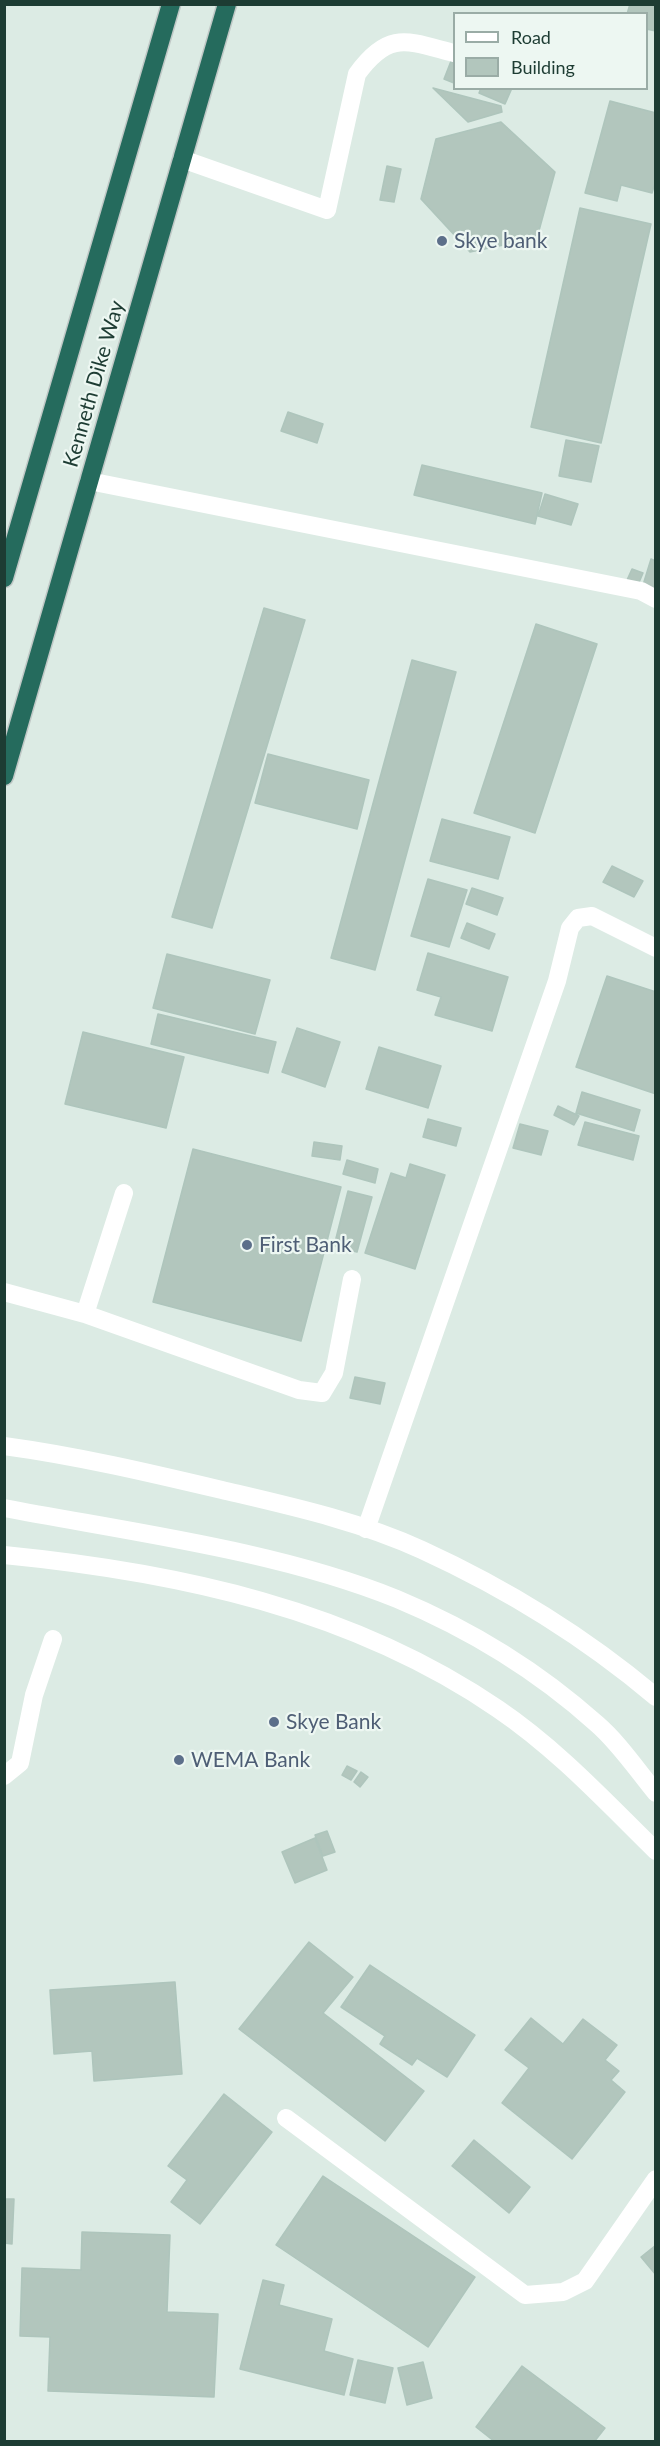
<!DOCTYPE html>
<html>
<head>
<meta charset="utf-8">
<style>
  body { margin:0 }
  #map { position:relative; width:660px; height:2446px; overflow:hidden; background:#dcebe4; font-family:Lato,sans-serif }
  canvas { display:block }
  .frame { position:absolute; inset:0; border:6px solid #1d3c33; pointer-events:none }
  .legend { position:absolute; left:453px; top:12px; width:195px; height:78px; box-sizing:border-box; background:#edf7f2; border:2px solid #9aaca6; margin:0; padding:8px 10px; list-style:none; font-size:18px; color:#1d3c33 }
  .legend li { display:flex; align-items:center; gap:12px; height:30px }
  .legend b { width:30px; border:2px solid #9aaca6 }
</style>
</head>
<body>
<div id="map">
<canvas width="660" height="2446"></canvas>
<div class="frame"></div>
<ul class="legend">
<li><b style="height:8px;background:#fff"></b>Road</li>
<li><b style="height:16px;background:#b2c6bd"></b>Building</li>
</ul>
</div>
<script>
const g = document.querySelector('canvas').getContext('2d');
g.lineJoin = 'round';
function fillPath(path, color) { g.fillStyle = color; g.fill(path, 'evenodd'); }
function strokePath(path, color, width, dash) { g.strokeStyle = color; g.lineWidth = width; g.lineCap = dash ? 'butt' : 'round'; g.setLineDash(dash || []); g.stroke(path); }
function write(font, color, halo, rows, align = 'center') {
  g.font = font + ' Lato,sans-serif'; g.lineWidth = 4.5; g.setLineDash([]); g.textBaseline = 'middle'; g.strokeStyle = halo; g.fillStyle = color; for (const [text, x, y, turn = 0] of rows) {
    g.save(); g.translate(x, y); g.rotate((+turn || 0) * Math.PI / 180); g.textAlign = isNaN(turn) ? turn : align; if (halo) g.strokeText(text, 0, 0); g.fillText(text, 0, 0); g.restore();
  }
}
const building = new Path2D(`
  M 630,4 L 656,4 L 656,31 L 646,29 L 646,14 L 627,14 Z
  M 453,56 L 454,57 L 454,83 L 444,79 Z
  M 433,88 L 501,106 L 502,112 L 468,122 Z
  M 481,88 L 512,88 L 505,104 L 479,93 Z
  M 610,101 L 656,113 L 656,180 L 652,193 L 621,185 L 617,201 L 585,193 Z
  M 501,122 L 555,172 L 537,238 L 470,252 L 421,199 L 436,139 Z
  M 387,166 L 401,169 L 394,202 L 380,200 Z
  M 580,208 L 651,224 L 601,443 L 531,427 Z
  M 288,412 L 323,424 L 317,443 L 281,431 Z
  M 566,440 L 599,446 L 591,482 L 559,476 Z
  M 422,465 L 542,493 L 535,524 L 414,495 Z
  M 545,494 L 578,504 L 571,525 L 538,516 Z
  M 651,559 L 656,561 L 656,590 L 643,585 Z
  M 632,569 L 643,573 L 638,585 L 627,580 Z
  M 264,608 L 305,620 L 212,928 L 172,917 Z
  M 536,624 L 597,644 L 535,833 L 474,813 Z
  M 412,660 L 456,672 L 375,970 L 331,958 Z
  M 268,754 L 369,780 L 357,829 L 255,803 Z
  M 442,819 L 510,837 L 498,879 L 430,861 Z
  M 612,866 L 643,881 L 634,897 L 603,882 Z
  M 428,879 L 467,890 L 449,947 L 411,936 Z
  M 472,888 L 503,898 L 497,915 L 466,904 Z
  M 467,923 L 495,934 L 489,949 L 461,938 Z
  M 428,953 L 508,977 L 492,1031 L 435,1015 L 441,997 L 417,990 Z
  M 167,954 L 270,980 L 255,1034 L 153,1008 Z
  M 607,976 L 656,992 L 656,1094 L 576,1067 Z
  M 158,1014 L 276,1042 L 268,1073 L 151,1044 Z
  M 297,1028 L 340,1042 L 325,1087 L 282,1072 Z
  M 83,1032 L 184,1057 L 166,1128 L 65,1104 Z
  M 379,1047 L 441,1066 L 428,1108 L 366,1089 Z
  M 582,1092 L 640,1110 L 634,1131 L 576,1113 Z
  M 558,1106 L 579,1116 L 574,1125 L 554,1115 Z
  M 428,1119 L 461,1128 L 456,1146 L 423,1137 Z
  M 585,1122 L 639,1136 L 633,1160 L 578,1145 Z
  M 520,1124 L 548,1131 L 541,1155 L 513,1148 Z
  M 314,1142 L 342,1146 L 340,1160 L 312,1156 Z
  M 193,1149 L 341,1187 L 301,1341 L 153,1302 Z
  M 347,1160 L 378,1169 L 375,1183 L 343,1174 Z
  M 410,1164 L 445,1175 L 415,1269 L 365,1253 L 391,1173 L 406,1178 Z
  M 348,1191 L 372,1197 L 357,1252 L 334,1246 Z
  M 355,1377 L 385,1383 L 380,1404 L 350,1398 Z
  M 347,1766 L 357,1771 L 351,1780 L 342,1775 Z
  M 361,1772 L 368,1777 L 360,1787 L 354,1782 Z
  M 327,1831 L 335,1852 L 323,1856 L 315,1835 Z
  M 315,1838 L 327,1870 L 295,1883 L 282,1852 Z
  M 309,1942 L 353,1977 L 323,2013 L 424,2091 L 385,2141 L 239,2029 Z
  M 370,1965 L 475,2035 L 447,2077 L 417,2058 L 412,2065 L 380,2044 L 385,2036 L 341,2007 Z
  M 175,1982 L 182,2074 L 94,2081 L 92,2051 L 54,2054 L 50,1990 Z
  M 531,2018 L 563,2044 L 583,2019 L 617,2045 L 605,2060 L 619,2071 L 611,2080 L 625,2092 L 572,2159 L 502,2103 L 529,2068 L 505,2050 Z
  M 224,2094 L 272,2132 L 200,2224 L 171,2202 L 187,2180 L 168,2166 Z
  M 474,2140 L 530,2187 L 509,2213 L 452,2166 Z
  M 323,2176 L 475,2277 L 428,2347 L 276,2245 Z
  M 4,2199 L 14,2199 L 12,2244 L 4,2243 Z
  M 82,2232 L 170,2235 L 167,2312 L 218,2314 L 214,2397 L 48,2391 L 50,2337 L 20,2336 L 22,2268 L 81,2270 Z
  M 656,2245 L 656,2275 L 641,2257 Z
  M 263,2280 L 284,2285 L 279,2305 L 332,2319 L 324,2351 L 353,2359 L 344,2395 L 240,2369 Z
  M 358,2360 L 393,2368 L 385,2403 L 350,2395 Z
  M 423,2362 L 432,2398 L 407,2405 L 398,2368 Z
  M 522,2366 L 605,2428 L 594,2442 L 495,2442 L 476,2427 Z`);
const lane = new Path2D(`
  M 182,159 L 327,210 L 357,74 C 389,30 407,41 454,53
  M 89,481 L 641,591 L 656,599
  M 4,1292 L 85,1314 L 124,1193
  M 85,1314 L 299,1390 L 322,1393 L 334,1373 L 352,1279
  M 4,1776 L 20,1763 L 34,1695 L 53,1639`);
const street = new Path2D(`
  M 4,1446 C 78,1456 150,1473 222,1490 C 290,1506 359,1521 422,1550 C 505,1588 586,1638 656,1697
  M 4,1508 C 130,1532 279,1551 397,1599 C 469,1629 539,1672 597,1724 C 619,1743 637,1770 656,1793
  M 366,1529 L 557,981 L 570,928 L 578,918 L 592,916 L 656,948
  M 4,1555 C 177,1572 352,1609 498,1709 C 557,1749 605,1801 656,1851
  M 286,2118 L 525,2295 L 563,2292 L 585,2281 L 656,2179`);
const highway = new Path2D(`
  M 4,578 L 171,4
  M 4,776 L 227,4`);
const markers = [
  [442,241,6,"#5c6f8a"],
  [247,1245,6,"#5c6f8a"],
  [274,1722,6,"#5c6f8a"],
  [179,1760,6,"#5c6f8a"]
];
const serviceNames = [
  ["Skye bank",454,241],
  ["First Bank",259,1245],
  ["Skye Bank",286,1722],
  ["WEMA Bank",191,1760]
];
const streetNames = [
  ["Kenneth Dike Way",94,384,-74]
];
fillPath(building, '#b2c6bd');
strokePath(building, '#aec5bc', 1.5);
strokePath(highway, '#c0c8c6', 21);
strokePath(lane, '#fff', 18);
strokePath(street, '#fff', 18);
strokePath(highway, '#256b5d', 18);
for (const [x, y, r, color] of markers) { const dot = new Path2D(); dot.arc(x, y, r, 0, 2 * Math.PI); g.fillStyle = color; g.fill(dot); strokePath(dot, '#edf7f2', 2); }
write('21px', '#4e5e75', '#edf7f2', serviceNames, 'left');
write('21px', '#1d3c33', '#edf7f2', streetNames);
</script>
</body>
</html>
